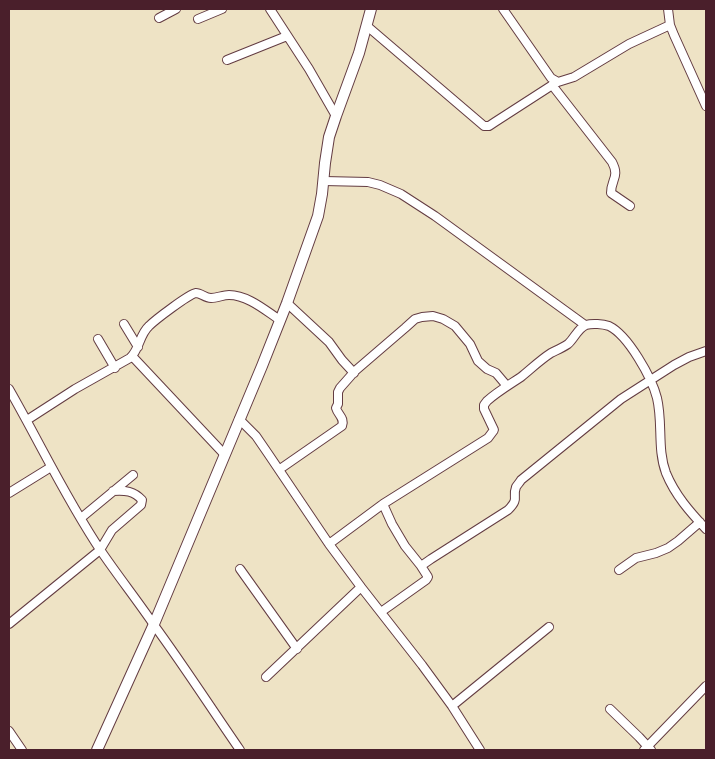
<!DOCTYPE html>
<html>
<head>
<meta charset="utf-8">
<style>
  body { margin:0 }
  #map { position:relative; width:715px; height:759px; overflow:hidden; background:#eee3c5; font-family:Caveat,sans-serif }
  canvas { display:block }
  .frame { position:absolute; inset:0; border:10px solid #4a1f2b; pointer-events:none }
</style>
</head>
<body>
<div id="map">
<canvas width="715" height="759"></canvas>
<div class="frame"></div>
</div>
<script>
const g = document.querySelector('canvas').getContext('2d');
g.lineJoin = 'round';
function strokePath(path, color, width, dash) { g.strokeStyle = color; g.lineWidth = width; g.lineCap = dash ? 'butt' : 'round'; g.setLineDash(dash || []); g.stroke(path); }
const minor = new Path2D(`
  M 270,9 L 309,69 L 336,116
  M 503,9 L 551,78 L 558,82 L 574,77 L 629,44 L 670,25
  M 668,9 L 670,25 L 674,35 L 706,106
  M 159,18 L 176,9
  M 198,19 L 222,9
  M 367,26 L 484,126 L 489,126 L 495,122 L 557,82
  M 227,60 L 287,36
  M 552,85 L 612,162 C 620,177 611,179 611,193 L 630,206
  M 324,181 L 368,182 L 380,185 L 401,194 L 435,216 L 585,325
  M 287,303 L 329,342 L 342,360 L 354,373
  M 124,324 L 138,347
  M 98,339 L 115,368
  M 132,356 L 225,455
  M 9,389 C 40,443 66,499 101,551 C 118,576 137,600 154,625 C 184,666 211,708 240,750
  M 239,419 L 256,436 L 269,455 L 329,544
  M 27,420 L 75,389 L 130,358 C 140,349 139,335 149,326 C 155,320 189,294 196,293 C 201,293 205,298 211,298 C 217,298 223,295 229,295 C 248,295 266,311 280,320
  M 280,469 L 342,426 C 345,418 338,415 336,408 L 338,404 L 338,392 L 340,388 L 355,371 L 405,328 L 415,319 L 422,317 L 433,316 L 443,319 L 455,326 L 470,344 L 478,361 L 487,369 L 496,373 L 507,386
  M 9,493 L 51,467
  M 383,504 L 392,524 L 405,546 L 421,566 L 431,559 L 508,510 C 520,498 512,498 516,487 C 518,484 520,482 521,480 L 621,399 L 674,365 L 689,357 L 706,351
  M 81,518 L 133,475
  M 240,569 L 297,649
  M 619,570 L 636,558 L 656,553 L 668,548 L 678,541 L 700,522
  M 381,612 L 426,580 L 428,577 L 421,566
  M 9,624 L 100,550 L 112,530 L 141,505 L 142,500 C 134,491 125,490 113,491
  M 266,677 L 361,587
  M 452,706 L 549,627
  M 610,709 L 639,737 L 651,750
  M 9,731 L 22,750
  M 480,750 L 452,706 L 422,665 L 361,587 L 329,544 L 383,504 L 488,438 L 494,430 L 484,409 L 484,405 L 487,401 C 497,392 509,385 521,377 C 531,369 540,360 551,353 C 557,350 562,348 568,344 C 574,339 578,328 586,325 C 592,323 603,324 609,326 C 628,335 652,378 657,398 C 663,423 657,449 666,473 C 675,495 690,512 706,529
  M 644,750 L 706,686`);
const secondary = new Path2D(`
  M 97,750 L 154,624 L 262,366 L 287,303 L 318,216 L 322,194 L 325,163 L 329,137 L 336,116 L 359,53 L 371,9`);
strokePath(minor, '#633c42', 10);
strokePath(secondary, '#633c42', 12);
strokePath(minor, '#fff', 8);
strokePath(secondary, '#fff', 10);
</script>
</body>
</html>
